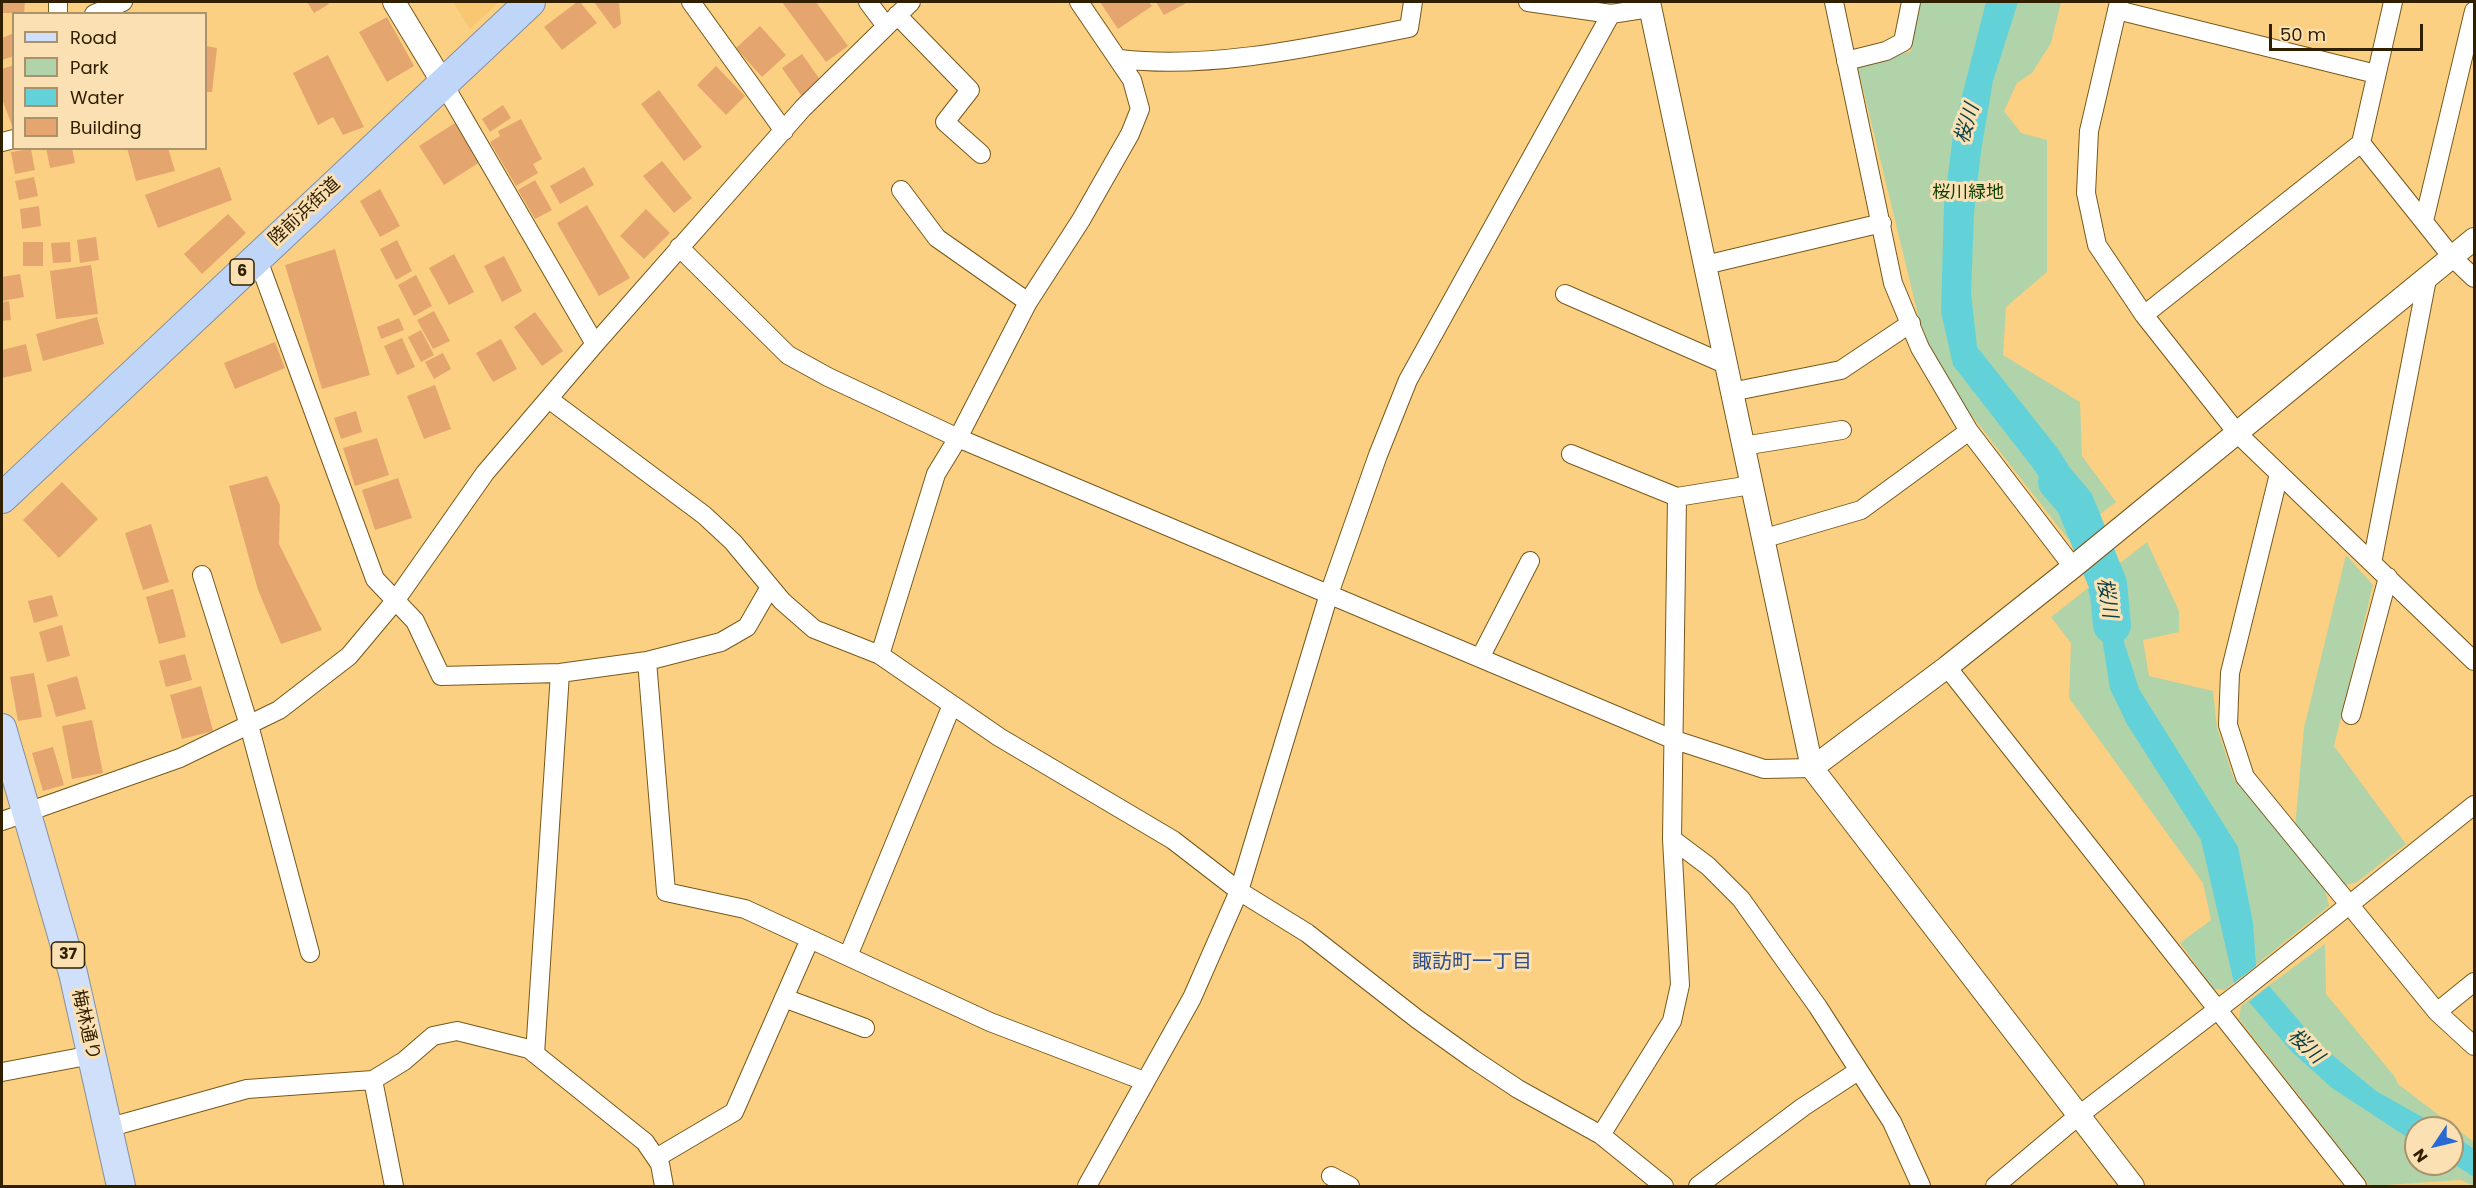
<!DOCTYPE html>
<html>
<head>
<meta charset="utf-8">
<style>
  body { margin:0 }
  #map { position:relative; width:2476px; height:1188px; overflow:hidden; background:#fcd082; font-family:Poppins,sans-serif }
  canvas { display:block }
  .frame { position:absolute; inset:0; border:3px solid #312000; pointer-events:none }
  .legend { position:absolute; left:12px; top:12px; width:195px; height:138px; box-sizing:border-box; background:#fbe0b4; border:2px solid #aa936c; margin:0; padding:8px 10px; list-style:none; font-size:18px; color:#312000 }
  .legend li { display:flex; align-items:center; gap:12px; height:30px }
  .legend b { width:30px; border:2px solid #aa936c }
  .north { position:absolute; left:2404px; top:1116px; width:60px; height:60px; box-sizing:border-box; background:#fbe0b4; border:2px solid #aa936c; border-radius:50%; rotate:235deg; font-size:16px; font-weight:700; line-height:24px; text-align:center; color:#312000 }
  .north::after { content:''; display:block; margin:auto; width:21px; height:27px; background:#2969d6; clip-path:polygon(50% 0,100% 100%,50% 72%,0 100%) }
  .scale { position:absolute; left:2269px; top:24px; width:154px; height:27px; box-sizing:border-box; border:3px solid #312000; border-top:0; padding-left:8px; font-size:18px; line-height:21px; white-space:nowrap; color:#312000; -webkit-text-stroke:4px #fbe0b4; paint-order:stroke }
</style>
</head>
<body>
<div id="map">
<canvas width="2476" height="1188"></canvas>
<div class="frame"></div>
<ul class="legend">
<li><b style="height:8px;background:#d0e0fa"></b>Road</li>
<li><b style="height:16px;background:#b0d3aa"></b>Park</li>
<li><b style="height:16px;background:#62d2d8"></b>Water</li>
<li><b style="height:16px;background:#e4a56f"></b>Building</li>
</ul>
<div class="north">N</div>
<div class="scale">50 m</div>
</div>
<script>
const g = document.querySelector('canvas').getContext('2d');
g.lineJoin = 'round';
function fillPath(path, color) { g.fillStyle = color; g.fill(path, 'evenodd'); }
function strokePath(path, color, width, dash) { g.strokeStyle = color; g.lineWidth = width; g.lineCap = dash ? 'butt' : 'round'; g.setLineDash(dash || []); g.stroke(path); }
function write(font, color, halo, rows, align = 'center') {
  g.font = font + ' Poppins,"Noto Sans JP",sans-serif'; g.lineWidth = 6; g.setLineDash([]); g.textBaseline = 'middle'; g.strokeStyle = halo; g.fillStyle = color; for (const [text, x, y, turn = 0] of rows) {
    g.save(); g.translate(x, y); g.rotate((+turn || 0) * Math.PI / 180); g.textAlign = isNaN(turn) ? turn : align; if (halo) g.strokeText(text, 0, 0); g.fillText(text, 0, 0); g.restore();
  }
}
const built = new Path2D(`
  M 453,2 L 499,2 L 470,29 Z`);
const green = new Path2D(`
  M 1920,2 L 2061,2 L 2051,43 L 2032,73 L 2017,83 L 2004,111 L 2021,133 L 2047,140 L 2047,272 L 2006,307 L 2003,355 L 2080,402 L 2082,456 L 2116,502 L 2068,539 L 1940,375 L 1919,319 L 1858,68 L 1911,51 Z
  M 2147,542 L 2179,611 L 2179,632 L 2143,640 L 2149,676 L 2213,691 L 2217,728 L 2234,779 L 2325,889 L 2329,906 L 2225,990 L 2214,989 L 2180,943 L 2211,920 L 2203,883 L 2069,698 L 2071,643 L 2051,617 Z
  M 2346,555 L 2373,585 L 2334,746 L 2406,844 L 2357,882 L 2346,885 L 2337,882 L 2295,827 L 2304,728 Z
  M 2325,944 L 2326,994 L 2395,1077 L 2398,1084 L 2474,1142 L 2474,1186 L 2461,1180 L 2370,1186 L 2239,1019 L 2241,1006 ZM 2416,1128 L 2452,1128 L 2452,1164 L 2416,1164 Z`);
const water = new Path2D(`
  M 1986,2 L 2018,2 L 1993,81 L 1981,151 L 1974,213 L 1971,293 L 1977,347 L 2058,449 L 2097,511 L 2076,530 L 2033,468 L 1953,365 L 1941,312 L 1944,206 L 1954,127 Z
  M 2120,563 L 2124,642 L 2139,689 L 2238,847 L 2253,923 L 2256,966 L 2234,983 L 2201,840 L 2127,724 L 2110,689 L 2100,625 L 2088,590 Z
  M 2269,986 L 2319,1044 L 2376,1091 L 2442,1128 L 2416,1128 L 2416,1143 L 2332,1088 L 2292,1052 L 2249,1002 Z
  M 2452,1134 L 2474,1149 L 2474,1177 L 2452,1163 Z`);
const river = new Path2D(`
  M 2057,482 L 2075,503 L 2108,584 L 2112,625`);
const building = new Path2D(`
  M 2,2 L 25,2 L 24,13 L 2,13 Z
  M 307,2 L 327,2 L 329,4 L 314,13 Z
  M 577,2 L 580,2 L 597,23 L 562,50 L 544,27 Z
  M 594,2 L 619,2 L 621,24 L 614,29 Z
  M 782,2 L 816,2 L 848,46 L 826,62 Z
  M 1100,2 L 1149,2 L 1152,6 L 1118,29 Z
  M 1156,2 L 1188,2 L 1164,15 Z
  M 387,17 L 414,66 L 387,82 L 359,32 Z
  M 760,26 L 786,55 L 762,77 L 736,48 Z
  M 14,33 L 14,56 L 2,60 L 2,38 Z
  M 206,46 L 217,48 L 212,92 L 206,92 Z
  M 802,54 L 823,84 L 803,98 L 782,68 Z
  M 328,55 L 364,127 L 343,135 L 333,117 L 318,125 L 293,73 Z
  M 14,65 L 14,131 L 2,99 L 2,69 Z
  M 716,66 L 745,96 L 726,115 L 697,85 Z
  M 659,90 L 702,147 L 684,161 L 641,104 Z
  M 503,105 L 511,118 L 490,132 L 482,119 Z
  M 521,119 L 542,159 L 533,164 L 538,173 L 516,186 L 490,142 L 500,136 L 498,131 Z
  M 455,123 L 480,162 L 444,185 L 419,146 Z
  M 46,148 L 72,148 L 75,163 L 50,168 Z
  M 127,148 L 168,148 L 175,171 L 136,181 Z
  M 31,149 L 35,170 L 15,174 L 11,152 Z
  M 662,161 L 692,198 L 674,213 L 643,176 Z
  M 220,167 L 232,200 L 158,228 L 145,195 Z
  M 584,167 L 594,185 L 560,204 L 550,186 Z
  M 34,177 L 38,196 L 19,200 L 15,181 Z
  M 535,180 L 552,210 L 535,219 L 518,190 Z
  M 380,189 L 400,226 L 380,237 L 360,201 Z
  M 587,205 L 630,278 L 599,296 L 557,223 Z
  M 39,206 L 41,226 L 22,229 L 20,209 Z
  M 646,209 L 670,233 L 644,259 L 620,236 Z
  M 228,214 L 246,233 L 202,274 L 184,254 Z
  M 96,237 L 99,260 L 80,263 L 77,240 Z
  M 397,240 L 412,271 L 396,280 L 380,249 Z
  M 23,242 L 43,242 L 43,266 L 23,266 Z
  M 70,242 L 71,262 L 53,263 L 51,243 Z
  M 335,249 L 370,375 L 322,389 L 285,265 Z
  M 454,254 L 474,292 L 449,305 L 429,268 Z
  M 504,256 L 522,291 L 502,302 L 484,266 Z
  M 91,265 L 98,314 L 56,319 L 50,271 Z
  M 20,274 L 24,297 L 2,301 L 2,277 Z
  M 416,275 L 432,306 L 414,316 L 398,285 Z
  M 9,301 L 11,320 L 2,321 L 2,302 Z
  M 434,311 L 450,341 L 433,349 L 417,320 Z
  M 535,312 L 563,351 L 542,366 L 514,327 Z
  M 97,317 L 104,344 L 43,361 L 36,334 Z
  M 399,318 L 404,330 L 381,339 L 377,327 Z
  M 421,330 L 434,355 L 421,362 L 408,337 Z
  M 402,338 L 415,367 L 397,375 L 384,346 Z
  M 501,339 L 517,369 L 493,382 L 476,353 Z
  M 275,342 L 285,368 L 235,389 L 224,363 Z
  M 26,344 L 32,371 L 2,378 L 2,350 Z
  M 443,353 L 451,369 L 434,379 L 425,362 Z
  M 435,385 L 451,429 L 424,439 L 407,396 Z
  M 356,411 L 362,432 L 341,439 L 334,418 Z
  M 377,438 L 389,475 L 355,486 L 343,448 Z
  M 267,476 L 280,505 L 279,544 L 322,630 L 281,644 L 258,590 L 229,486 Z
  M 398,478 L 412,518 L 375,530 L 362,490 Z
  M 62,482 L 98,519 L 59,558 L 23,520 Z
  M 151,524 L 169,582 L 143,590 L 125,533 Z
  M 173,589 L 186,637 L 159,644 L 146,597 Z
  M 52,595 L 58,616 L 34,623 L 28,601 Z
  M 62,625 L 70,656 L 47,662 L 39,632 Z
  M 185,654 L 192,680 L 166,687 L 159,661 Z
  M 34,673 L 42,717 L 18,721 L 10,677 Z
  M 77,676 L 86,709 L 56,717 L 47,685 Z
  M 201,686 L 213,731 L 182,739 L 170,695 Z
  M 92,720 L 103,773 L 72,779 L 62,726 Z
  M 53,747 L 64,785 L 43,791 L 32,753 Z`);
const minor = new Path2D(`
  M 691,2 L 784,131
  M 868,2 L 886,26
  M 1528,2 L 1611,14 L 1650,8
  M 1834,2 L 1893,283 L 1920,348 L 1969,431 L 2073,567
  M 2119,2 L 2089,131 L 2086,193 L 2097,245 L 2144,315 L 2238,434 L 2474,661
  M 2393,2 L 2361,143 L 2452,257 L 2474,278
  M 2117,10 L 2376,74
  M 58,14 L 58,2
  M 94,14 L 123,2
  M 897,15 L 970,90 L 945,122 L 981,154
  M 1120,59 C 1213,70 1317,46 1409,28 L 1413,2
  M 1846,61 L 1886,51 L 1903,42 L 1911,2
  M 443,83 L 595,344
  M 2,142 L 14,139
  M 901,190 L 937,238 L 1028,302
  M 2424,221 L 2474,11
  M 679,247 L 788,355 L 828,377 L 958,438 L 1672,739 L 1764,769 L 1812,768
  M 257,257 L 375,579 L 415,621 L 441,676 L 560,673 L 647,661 L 721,642 L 747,627 L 770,587
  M 1705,265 L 1882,223
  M 1565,294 L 1725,364
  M 2144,315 L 2361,143
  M 1731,392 L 1841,370 L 1911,323
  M 550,400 L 704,515 L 733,542 L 782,601 L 814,629 L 880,655 L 999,737 L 1173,840 L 1239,891 L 1307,933 L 1417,1019 L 1473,1059 L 1518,1089 L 1601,1135 L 1664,1186
  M 1743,446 L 1842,430
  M 1571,454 L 1677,497
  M 2279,474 L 2230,673 L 2228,725 L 2245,777 L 2437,1012 L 2474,1046
  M 1762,539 L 1861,510 L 1969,431
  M 2372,563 L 2427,279
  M 202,575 L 249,725 L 310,953
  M 880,655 L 936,474 L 958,438 L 1028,302 L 1081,220 L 1130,134 L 1140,109 L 1132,80 L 1079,2
  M 1480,658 L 1530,561
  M 647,661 L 666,892 L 745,909 L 990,1022 L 1144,1081
  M 1947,667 L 2357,1186
  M 2351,715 L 2388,577
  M 2,821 L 180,758 L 279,710 L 349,656 L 395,601 L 485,473 L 595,344 L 803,108 L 911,2
  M 1672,839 L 1708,866 L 1741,899 L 1818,1007 L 1892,1122 L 1921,1186
  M 848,956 L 952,705
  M 784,998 L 865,1028
  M 2437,1012 L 2474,982
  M 535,1054 L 560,673
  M 2,1072 L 92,1055
  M 373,1080 L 394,1186
  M 107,1128 L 247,1089 L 373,1080 L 404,1061 L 433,1036 L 457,1031 L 529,1049 L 645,1142 L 660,1164 L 664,1186
  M 1601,1135 L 1672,1021 L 1680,985 L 1672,839 L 1677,497 L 1751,485
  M 656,1158 L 734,1112 L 810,939
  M 1331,1176 L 1350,1186
  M 1087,1186 L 1192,998 L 1239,891 L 1329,594 L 1378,455 L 1408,380 L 1611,14
  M 1698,1186 L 1803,1107 L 1858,1071
  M 1995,1186 L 2078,1116 L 2239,993 L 2474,805`);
const tertiary = new Path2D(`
  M 394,2 L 443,83
  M 1649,2 L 1812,768 L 2133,1186
  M 1812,768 L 1947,667 L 2073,567 L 2474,239`);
const primary = new Path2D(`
  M 2,728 L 73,973 L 121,1186`);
const trunk = new Path2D(`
  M 2,498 L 530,2`);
const shields = [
  [242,272,24],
  [68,955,33]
];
const shieldNames = [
  ["6",242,272],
  ["37",68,955]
];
const parkNames = [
  ["桜川緑地",1968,193]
];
const streetNames = [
  ["陸前浜街道",305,212,-43],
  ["梅林通り",85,1025,77]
];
const waterNames = [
  ["桜川",1968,124,-73],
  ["桜川",2106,598,81],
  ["桜川",2305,1047,43]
];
const neighbourhoodNames = [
  ["諏訪町一丁目",1472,963]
];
fillPath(built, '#f7c771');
fillPath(green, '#b0d3aa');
fillPath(water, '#62d2d8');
strokePath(river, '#62d2d8', 38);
fillPath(building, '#e4a56f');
strokePath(minor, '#78591c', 20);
strokePath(tertiary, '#78591c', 24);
strokePath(primary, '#848fa0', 30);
strokePath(trunk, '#848fa0', 32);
strokePath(minor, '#fff', 18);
strokePath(tertiary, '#fff', 22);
strokePath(primary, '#d0e0fa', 28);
strokePath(trunk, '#c0d6f8', 30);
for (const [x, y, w] of shields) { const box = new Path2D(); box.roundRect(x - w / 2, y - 13, w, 26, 4.5); g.fillStyle = '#fbe0b4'; g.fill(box); strokePath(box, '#312000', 1.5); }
write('bold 16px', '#312000', null, shieldNames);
write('18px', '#0a3f00', '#fbe0b4', parkNames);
write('18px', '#312000', '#fbe0b4', streetNames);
write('italic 20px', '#093f42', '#fbe0b4', waterNames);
write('20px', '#2f4f86', '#fbe0b4', neighbourhoodNames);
</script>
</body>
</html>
